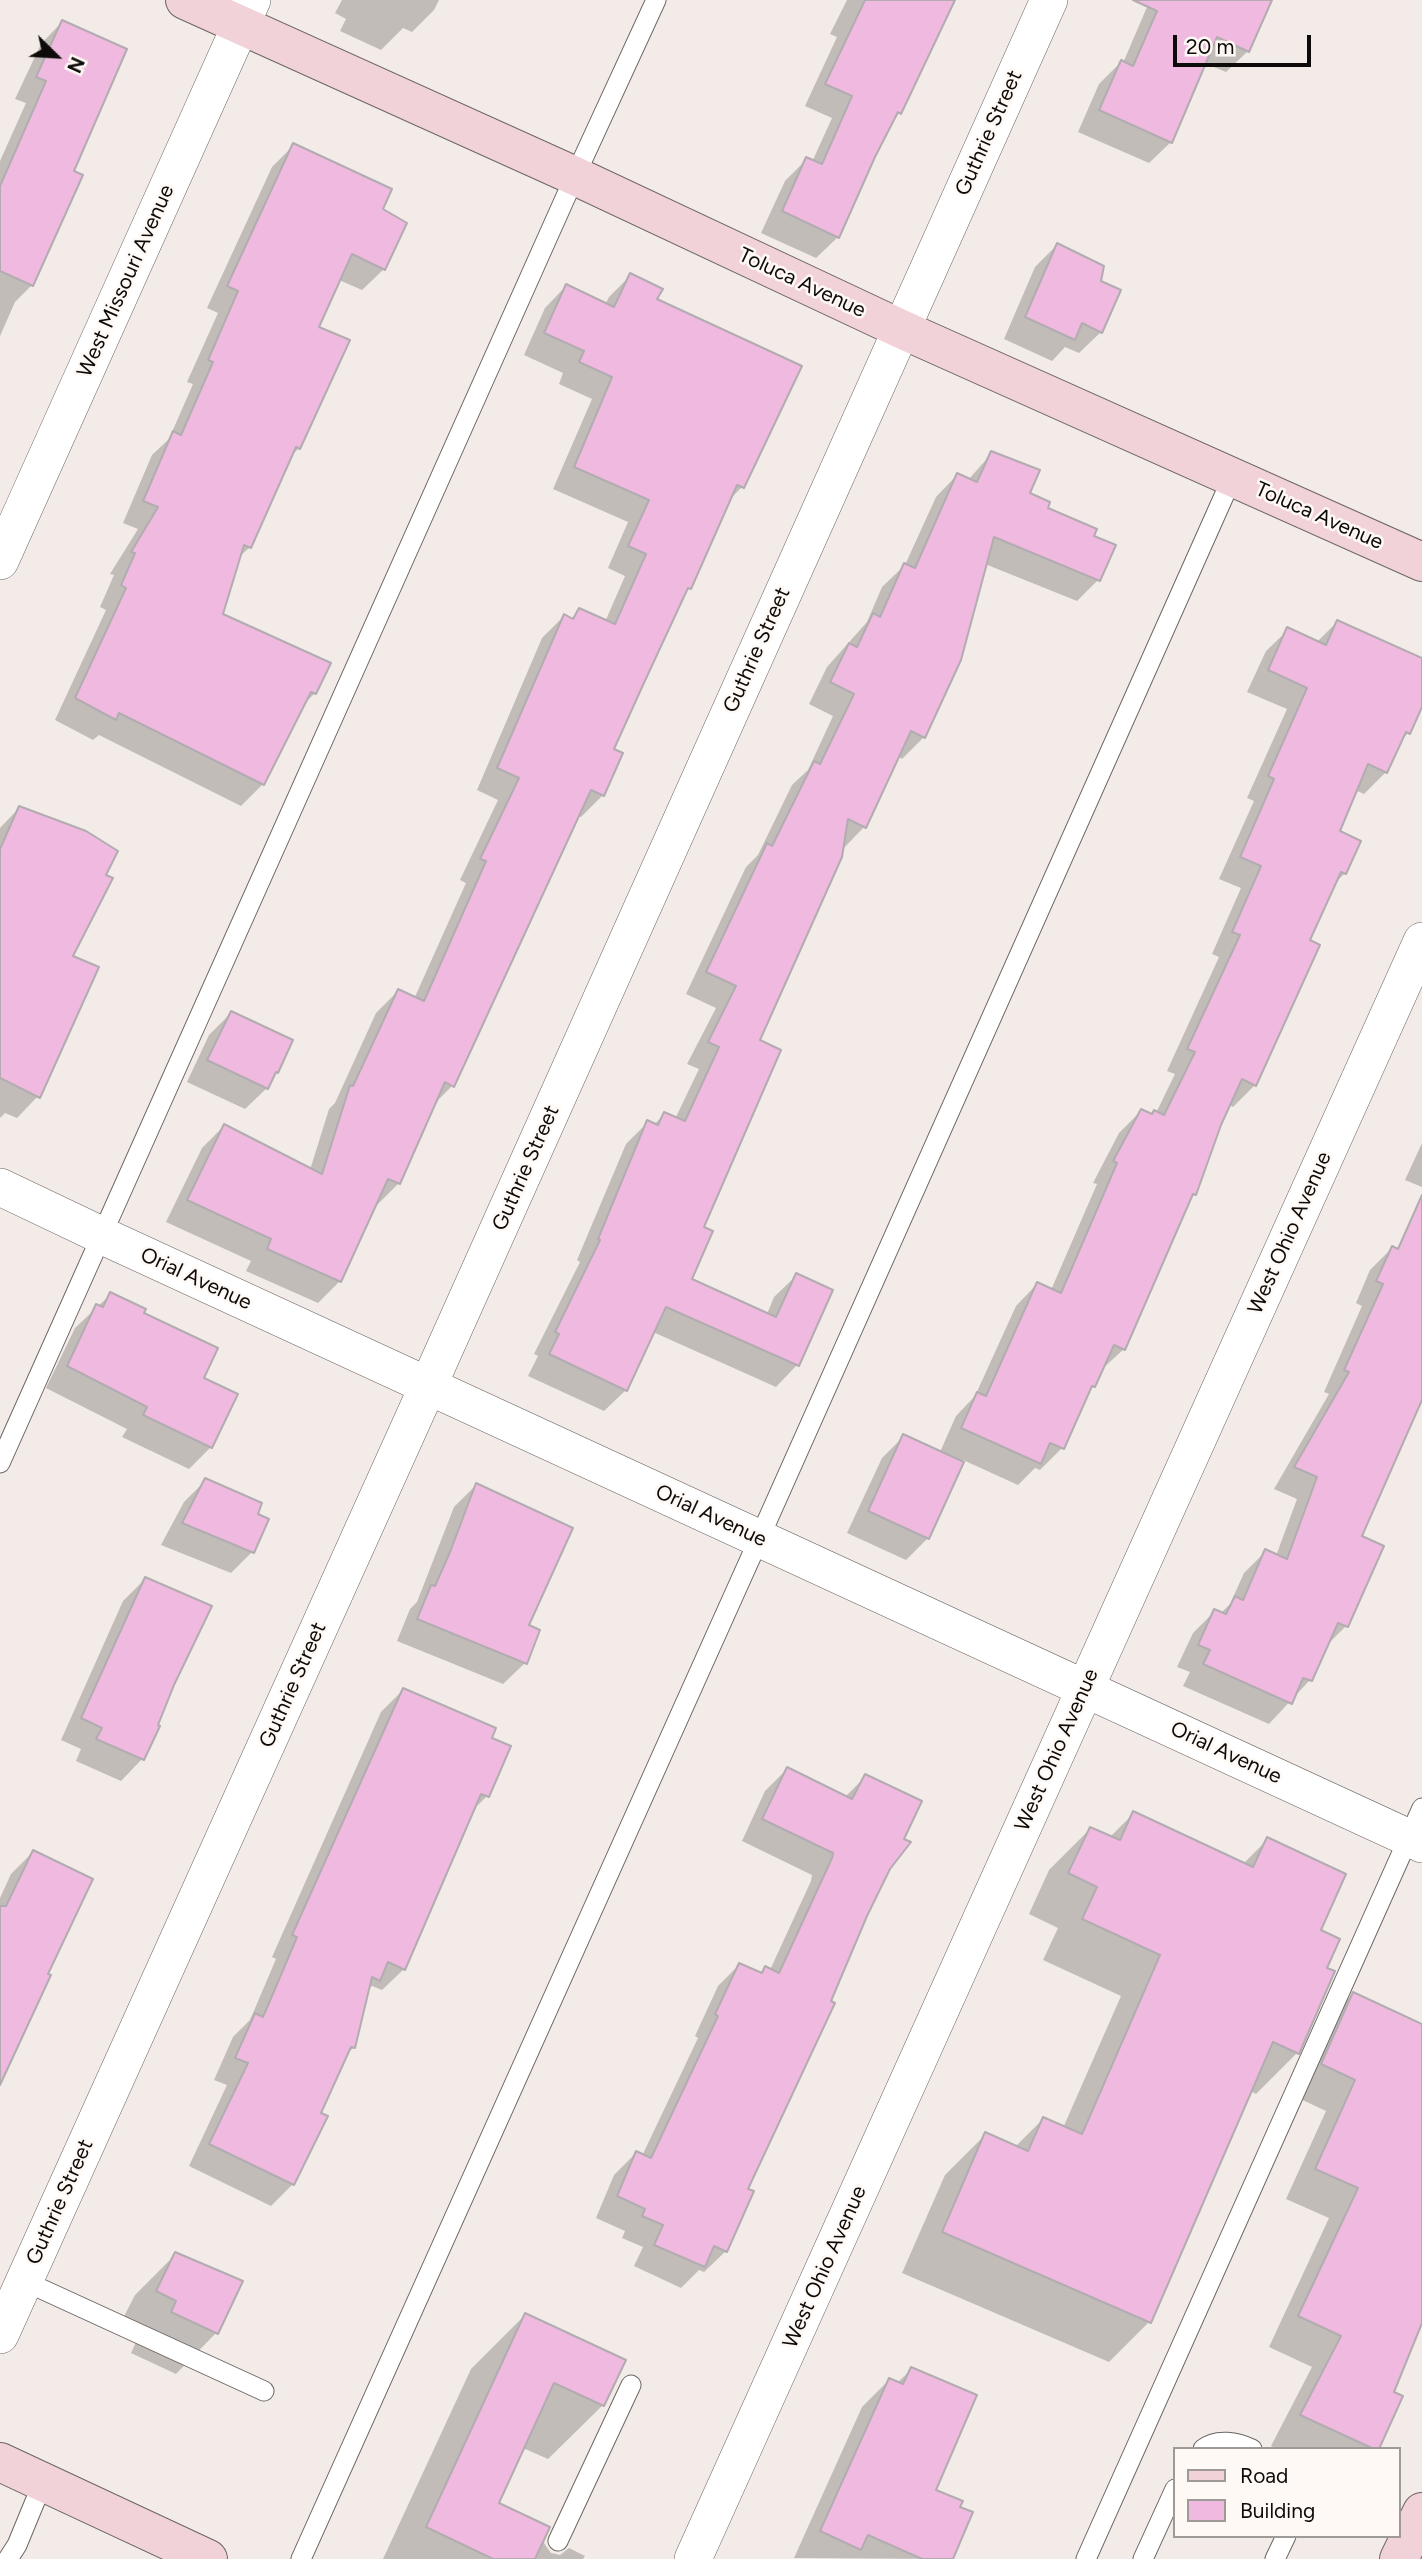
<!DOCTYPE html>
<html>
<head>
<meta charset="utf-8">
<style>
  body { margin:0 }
  #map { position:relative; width:1422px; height:2559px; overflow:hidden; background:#f2ebe7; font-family:Figtree,sans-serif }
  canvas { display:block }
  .legend { position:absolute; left:1173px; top:2447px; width:228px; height:91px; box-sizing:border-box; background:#fff9f5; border:2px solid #9e9a97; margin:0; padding:9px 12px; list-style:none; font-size:21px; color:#0d0b09 }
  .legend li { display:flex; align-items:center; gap:14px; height:35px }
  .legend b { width:35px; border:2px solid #9e9a97 }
  .north { position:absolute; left:21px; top:21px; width:70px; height:70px; -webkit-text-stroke:5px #fff9f5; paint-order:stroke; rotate:114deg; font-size:19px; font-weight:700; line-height:28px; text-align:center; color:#0d0b09 }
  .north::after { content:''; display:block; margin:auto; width:24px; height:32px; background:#0d0b09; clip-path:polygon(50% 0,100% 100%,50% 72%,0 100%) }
  .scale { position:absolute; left:1173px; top:35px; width:138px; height:32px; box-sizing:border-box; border:4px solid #0d0b09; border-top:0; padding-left:9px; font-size:21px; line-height:24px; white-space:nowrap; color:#0d0b09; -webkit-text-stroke:5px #fff9f5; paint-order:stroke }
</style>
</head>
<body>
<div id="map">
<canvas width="1422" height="2559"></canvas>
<ul class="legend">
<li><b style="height:9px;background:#f2d2d9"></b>Road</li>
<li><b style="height:19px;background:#f0b9df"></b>Building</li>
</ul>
<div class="north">N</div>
<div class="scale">20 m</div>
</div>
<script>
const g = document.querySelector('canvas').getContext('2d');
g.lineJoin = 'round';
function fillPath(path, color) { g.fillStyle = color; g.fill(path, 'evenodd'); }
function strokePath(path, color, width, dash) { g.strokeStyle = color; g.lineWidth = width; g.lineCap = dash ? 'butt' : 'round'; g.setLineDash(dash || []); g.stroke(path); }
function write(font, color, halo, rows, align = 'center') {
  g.font = font + ' Figtree,sans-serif'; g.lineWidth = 5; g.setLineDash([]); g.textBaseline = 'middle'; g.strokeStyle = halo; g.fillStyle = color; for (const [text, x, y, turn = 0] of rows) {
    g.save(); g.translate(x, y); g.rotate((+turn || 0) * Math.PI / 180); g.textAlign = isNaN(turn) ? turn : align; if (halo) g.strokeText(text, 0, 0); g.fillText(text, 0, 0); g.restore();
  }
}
const shadow = new Path2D(`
  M 342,0 L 439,0 L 434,10 L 412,32 L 403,28 L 381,50 L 340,31 L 346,19 L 335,13 Z
  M 847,0 L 948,0 L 951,5 L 899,113 L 891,121 L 838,237 L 816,258 L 761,233 L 785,181 L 807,159 L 812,162 L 832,118 L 805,106 L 837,37 L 830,34 Z
  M 1150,0 L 1270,0 L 1248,51 L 1226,72 L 1204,63 L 1171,142 L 1149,163 L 1078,132 L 1099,84 L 1121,62 L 1123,63 Z
  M 62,22 L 72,172 L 32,285 L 15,302 L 0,336 L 0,161 L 26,103 L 15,99 L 41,44 Z
  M 294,145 L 381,209 L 384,269 L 362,290 L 339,280 L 317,328 L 299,448 L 290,457 L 250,547 L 238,558 L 221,615 L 315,693 L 302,706 L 263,784 L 241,806 L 99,735 L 93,740 L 55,720 L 106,610 L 100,607 L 114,575 L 110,574 L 138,529 L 123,523 L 152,455 L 169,439 L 193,384 L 187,382 L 218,313 L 207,308 L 272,167 Z
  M 1057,245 L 1099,282 L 1101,332 L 1079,353 L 1065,347 L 1052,361 L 1004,339 L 1035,267 Z
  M 631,275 L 655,300 L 742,487 L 727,502 L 612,750 L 603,795 L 581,817 L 577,815 L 452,1086 L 433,1105 L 399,1183 L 377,1205 L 375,1204 L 340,1281 L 318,1303 L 246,1271 L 251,1261 L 166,1222 L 202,1148 L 224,1126 L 310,1170 L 329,1109 L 335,1103 L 376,1013 L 398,991 L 414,999 L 466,883 L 460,880 L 498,800 L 477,790 L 542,638 L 564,616 L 571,619 L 579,611 L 605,622 L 625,576 L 608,568 L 628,522 L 553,489 L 592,399 L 559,384 L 563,373 L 524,355 L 545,308 L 566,286 L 605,305 L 609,297 Z
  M 992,453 L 1028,494 L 1045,509 L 1092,537 L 1098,580 L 1077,601 L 985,564 L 924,737 L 902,759 L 898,756 L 864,827 L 842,850 L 757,1041 L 702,1228 L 690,1280 L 767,1314 L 774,1297 L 796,1276 L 797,1365 L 776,1387 L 653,1332 L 626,1390 L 604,1411 L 528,1376 L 538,1356 L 534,1354 L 580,1262 L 577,1260 L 626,1144 L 648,1122 L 654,1125 L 664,1114 L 675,1119 L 699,1069 L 687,1064 L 716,1008 L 686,994 L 746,867 L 758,855 L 792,785 L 808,770 L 833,716 L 809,704 L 827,667 L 867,622 L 882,587 L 905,565 L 936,497 L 957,475 L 968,480 Z
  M 1337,622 L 1422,660 L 1422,702 L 1408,733 L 1399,742 L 1386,772 L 1364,794 L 1355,790 L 1337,832 L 1345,873 L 1333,885 L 1308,941 L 1255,1085 L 1233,1107 L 1229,1105 L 1195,1194 L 1188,1201 L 1124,1349 L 1101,1370 L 1093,1386 L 1087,1392 L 1062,1448 L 1040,1470 L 1035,1468 L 1018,1485 L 963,1460 L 928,1538 L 906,1560 L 847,1533 L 882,1458 L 904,1436 L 940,1452 L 956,1416 L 975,1396 L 1016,1306 L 1037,1284 L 1051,1290 L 1097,1184 L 1093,1183 L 1119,1133 L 1141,1111 L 1151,1115 L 1156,1113 L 1175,1074 L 1167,1071 L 1219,957 L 1212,954 L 1241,888 L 1219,879 L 1254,801 L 1247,798 L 1287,709 L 1247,692 L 1266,651 L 1288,630 L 1317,642 Z
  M 19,808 L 70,956 L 38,1096 L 17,1118 L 5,1113 L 0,1118 L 0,828 Z
  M 231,1013 L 277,1072 L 267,1088 L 245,1109 L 187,1082 L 209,1035 Z
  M 1422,1143 L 1422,1187 L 1405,1180 Z
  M 1422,1245 L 1422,1396 L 1360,1537 L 1382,1547 L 1346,1626 L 1325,1647 L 1310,1680 L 1269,1724 L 1183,1686 L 1190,1672 L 1177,1667 L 1193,1633 L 1215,1611 L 1220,1614 L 1230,1604 L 1244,1573 L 1266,1551 L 1276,1556 L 1297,1499 L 1274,1489 L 1329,1394 L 1324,1392 L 1362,1306 L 1356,1303 L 1370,1270 L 1392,1248 L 1400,1251 Z
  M 111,1294 L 201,1379 L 211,1447 L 189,1469 L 122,1437 L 127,1429 L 46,1388 L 75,1328 Z
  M 206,1480 L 255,1515 L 252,1552 L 231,1573 L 161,1545 L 184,1502 Z
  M 476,1485 L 526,1626 L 525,1663 L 503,1684 L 397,1641 L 410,1609 L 417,1602 L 454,1507 Z
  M 145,1579 L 172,1685 L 156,1726 L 158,1727 L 142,1759 L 121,1781 L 76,1761 L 81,1749 L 61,1740 L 123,1601 Z
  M 403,1690 L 489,1739 L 508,1747 L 487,1796 L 471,1812 L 404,1969 L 382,1990 L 372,1986 L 367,1990 L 354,2047 L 345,2056 L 319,2114 L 293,2184 L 271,2206 L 189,2166 L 227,2085 L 214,2080 L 233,2037 L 250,2020 L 276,1959 L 272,1957 L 381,1712 Z
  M 787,1769 L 845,1797 L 865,1777 L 888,1868 L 746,2189 L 726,2251 L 704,2272 L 699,2270 L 681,2288 L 634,2266 L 643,2247 L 622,2238 L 625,2231 L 596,2218 L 614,2175 L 636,2153 L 642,2156 L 698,2038 L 695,2036 L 718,1986 L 739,1965 L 759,1974 L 765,1968 L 770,1970 L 811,1881 L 812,1875 L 742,1841 L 765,1791 Z
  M 1134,1813 L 1243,1864 L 1267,1840 L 1318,1931 L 1325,1969 L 1297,2053 L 1256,2094 L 1250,2091 L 1149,2322 L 1109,2362 L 902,2273 L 945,2175 L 986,2134 L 1015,2147 L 1043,2119 L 1063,2128 L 1121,1996 L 1043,1960 L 1058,1928 L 1029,1914 L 1049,1870 L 1090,1829 L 1110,1837 Z
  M 33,1852 L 0,2082 L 0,1898 L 11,1874 Z
  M 1353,1994 L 1422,2025 L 1422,2320 L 1391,2393 L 1377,2449 L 1277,2449 L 1271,2446 L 1312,2367 L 1269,2347 L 1329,2218 L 1286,2199 L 1326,2111 L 1292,2095 L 1323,2025 Z
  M 176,2254 L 241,2282 L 216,2333 L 176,2374 L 131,2353 L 136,2342 L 116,2332 L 135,2295 Z
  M 525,2315 L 603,2405 L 548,2459 L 523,2448 L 497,2504 L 548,2528 L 544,2543 L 551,2553 L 560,2555 L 569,2548 L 585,2556 L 583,2559 L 383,2559 L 471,2369 Z
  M 912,2369 L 934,2491 L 951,2559 L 794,2558 L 862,2407 L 889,2380 L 897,2383 Z`);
const building = new Path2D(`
  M 865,0 L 955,0 L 901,114 L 898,112 L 875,157 L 839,238 L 782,211 L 806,157 L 822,164 L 852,96 L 825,84 Z
  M 1133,0 L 1272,0 L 1249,52 L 1217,37 L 1172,143 L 1099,110 L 1121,60 L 1133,66 L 1157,11 Z
  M 62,20 L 127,49 L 74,171 L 83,175 L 33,286 L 0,271 L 0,186 L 46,81 L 36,77 Z
  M 293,143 L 392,189 L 383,209 L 407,223 L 385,270 L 352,254 L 319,327 L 350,340 L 300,449 L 296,447 L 251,548 L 244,545 L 223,614 L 331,663 L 316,694 L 311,692 L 264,785 L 119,713 L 116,720 L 75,698 L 126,588 L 121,585 L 135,553 L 131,552 L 158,507 L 143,501 L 173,431 L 181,435 L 213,362 L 208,360 L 238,291 L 227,286 Z
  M 1057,243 L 1104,266 L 1101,281 L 1121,290 L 1102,333 L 1082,323 L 1075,340 L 1025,317 Z
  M 630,273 L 663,289 L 657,299 L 802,366 L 744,488 L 737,485 L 691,589 L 688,588 L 643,685 L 614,749 L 623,753 L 604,796 L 591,790 L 454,1087 L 445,1082 L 400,1184 L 388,1179 L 341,1282 L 267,1249 L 271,1239 L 187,1200 L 224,1124 L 322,1174 L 350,1085 L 353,1086 L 398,989 L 424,1001 L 486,861 L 480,859 L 519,778 L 497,768 L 564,614 L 573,619 L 579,608 L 615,624 L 646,554 L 628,546 L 649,500 L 574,467 L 612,377 L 579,362 L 584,351 L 544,333 L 566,284 L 614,307 Z
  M 991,451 L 1040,470 L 1030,493 L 1050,502 L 1048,508 L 1097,529 L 1094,536 L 1116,545 L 1100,581 L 994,537 L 961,660 L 925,738 L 911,731 L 866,828 L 848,819 L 842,857 L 760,1040 L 781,1050 L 704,1227 L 713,1231 L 692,1279 L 776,1317 L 796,1273 L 833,1290 L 799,1366 L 666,1307 L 627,1391 L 549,1354 L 559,1334 L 555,1332 L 600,1240 L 598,1239 L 647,1120 L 658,1125 L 664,1112 L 685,1121 L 719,1047 L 708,1042 L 736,986 L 706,972 L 767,843 L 772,846 L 814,761 L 820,764 L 854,694 L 830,682 L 849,643 L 857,647 L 873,613 L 880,617 L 904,563 L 915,568 L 957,473 L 977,482 Z
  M 1337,620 L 1422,658 L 1422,707 L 1410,734 L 1406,732 L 1387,773 L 1368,764 L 1340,831 L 1361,841 L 1346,874 L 1341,872 L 1310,940 L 1320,945 L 1256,1086 L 1242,1079 L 1221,1125 L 1196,1195 L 1193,1194 L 1125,1350 L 1114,1345 L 1095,1387 L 1092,1386 L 1064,1449 L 1050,1443 L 1041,1464 L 961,1428 L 977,1392 L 986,1396 L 1037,1282 L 1061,1293 L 1117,1163 L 1113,1161 L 1141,1109 L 1152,1114 L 1154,1110 L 1164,1115 L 1195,1052 L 1187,1049 L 1240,935 L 1232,932 L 1261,866 L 1240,857 L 1274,779 L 1268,776 L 1307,688 L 1268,670 L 1287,627 L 1326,645 Z
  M 19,806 L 86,831 L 118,851 L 106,875 L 113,878 L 73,956 L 99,967 L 40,1098 L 0,1078 L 0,849 Z
  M 231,1011 L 293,1040 L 278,1073 L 276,1072 L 268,1089 L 207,1060 Z
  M 1422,1195 L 1422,1400 L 1362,1536 L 1384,1546 L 1348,1627 L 1338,1623 L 1312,1681 L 1303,1678 L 1292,1704 L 1203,1664 L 1210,1650 L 1198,1645 L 1214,1609 L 1226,1614 L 1235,1596 L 1243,1600 L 1265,1549 L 1287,1559 L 1317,1477 L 1294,1467 L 1349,1372 L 1344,1370 L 1383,1284 L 1376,1281 L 1392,1246 L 1398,1249 Z
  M 110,1292 L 146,1309 L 144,1313 L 218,1348 L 204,1378 L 238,1394 L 212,1448 L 143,1415 L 147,1407 L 67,1366 L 96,1304 L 103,1307 Z
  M 903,1434 L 964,1462 L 929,1539 L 868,1511 Z
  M 205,1478 L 262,1503 L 258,1514 L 269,1519 L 254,1553 L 182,1523 Z
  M 476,1483 L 573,1528 L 529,1625 L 540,1630 L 527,1664 L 417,1619 L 431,1585 L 435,1586 L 450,1552 Z
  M 145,1577 L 212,1606 L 174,1685 L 158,1725 L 160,1726 L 144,1760 L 96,1739 L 102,1728 L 81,1718 Z
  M 403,1688 L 496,1728 L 492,1738 L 511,1746 L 489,1797 L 481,1794 L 405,1970 L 388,1962 L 380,1981 L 372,1977 L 355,2048 L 351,2047 L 321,2113 L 328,2116 L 294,2185 L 209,2144 L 248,2063 L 235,2058 L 255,2013 L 263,2017 L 297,1937 L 292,1935 Z
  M 787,1767 L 852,1799 L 865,1774 L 922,1801 L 904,1839 L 911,1842 L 890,1869 L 867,1916 L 831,2001 L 835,2003 L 748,2189 L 754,2191 L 727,2252 L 714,2246 L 705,2267 L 654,2245 L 663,2225 L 642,2216 L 645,2209 L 617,2196 L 636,2151 L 651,2158 L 718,2016 L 715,2014 L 739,1963 L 762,1973 L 765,1966 L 779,1973 L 832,1858 L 833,1853 L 762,1819 Z
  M 1133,1811 L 1253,1867 L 1267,1837 L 1346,1874 L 1321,1930 L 1340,1939 L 1327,1968 L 1335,1971 L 1299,2054 L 1273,2042 L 1151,2323 L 942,2232 L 985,2132 L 1028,2151 L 1043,2117 L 1082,2134 L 1160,1955 L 1082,1919 L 1097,1887 L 1068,1873 L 1090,1827 L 1120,1840 Z
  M 33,1850 L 93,1879 L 48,1974 L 51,1975 L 0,2085 L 0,1906 L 6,1906 Z
  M 1353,1992 L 1422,2024 L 1422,2323 L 1394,2392 L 1403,2396 L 1379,2449 L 1374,2449 L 1300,2415 L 1341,2336 L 1298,2316 L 1358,2188 L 1315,2169 L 1355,2080 L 1321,2064 Z
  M 175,2252 L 243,2281 L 218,2334 L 171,2312 L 176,2301 L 156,2291 Z
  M 525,2313 L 626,2360 L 604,2406 L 554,2383 L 499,2503 L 550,2527 L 535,2559 L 493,2559 L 426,2527 Z
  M 911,2367 L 977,2395 L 936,2490 L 963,2501 L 960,2507 L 973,2512 L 953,2559 L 922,2559 L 868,2535 L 861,2550 L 820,2531 L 889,2378 L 903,2384 Z`);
const lane = new Path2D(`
  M 0,1463 L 575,176 L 656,0
  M 24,2281 L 264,2391
  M 1203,2449 C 1217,2438 1237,2442 1252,2449
  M 558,2541 L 631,2385
  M 8,2559 L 17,2545 L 43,2482
  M 301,2559 L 759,1539 L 1232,478
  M 1086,2559 L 1422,1808
  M 1143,2559 L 1175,2489
  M 1275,2559 L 1286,2536`);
const street = new Path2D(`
  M 0,561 L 252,0
  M 0,1187 L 103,1236 L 1422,1844
  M 0,2335 L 428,1386 L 1049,0
  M 693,2559 L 1422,941`);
const secondary = new Path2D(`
  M 185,0 L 575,176 L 901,329 L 1422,562
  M 0,2462 L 208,2559
  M 1399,2559 L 1422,2512`);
const streetNames = [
  ["Guthrie Street",989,133,-66],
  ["West Missouri Avenue",126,281,-66],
  ["Toluca Avenue",802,283,25],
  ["Toluca Avenue",1319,516,24],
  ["Guthrie Street",757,650,-66],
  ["Guthrie Street",526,1168,-66],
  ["West Ohio Avenue",1290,1233,-66],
  ["Orial Avenue",196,1279,25],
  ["Orial Avenue",711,1516,25],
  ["Guthrie Street",293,1685,-66],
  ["West Ohio Avenue",1057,1750,-66],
  ["Orial Avenue",1226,1753,25],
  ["Guthrie Street",60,2202,-66],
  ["West Ohio Avenue",825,2267,-66]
];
fillPath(shadow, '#0003');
fillPath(building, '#f0b9df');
strokePath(building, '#b2acb0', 2);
strokePath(lane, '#6c6663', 21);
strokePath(street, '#6c6663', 38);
strokePath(secondary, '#6c6663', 40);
strokePath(lane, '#fff', 19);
strokePath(street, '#fff', 37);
strokePath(secondary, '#f2d2d9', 38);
write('21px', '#0d0b09', '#fff9f5', streetNames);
</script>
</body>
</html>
